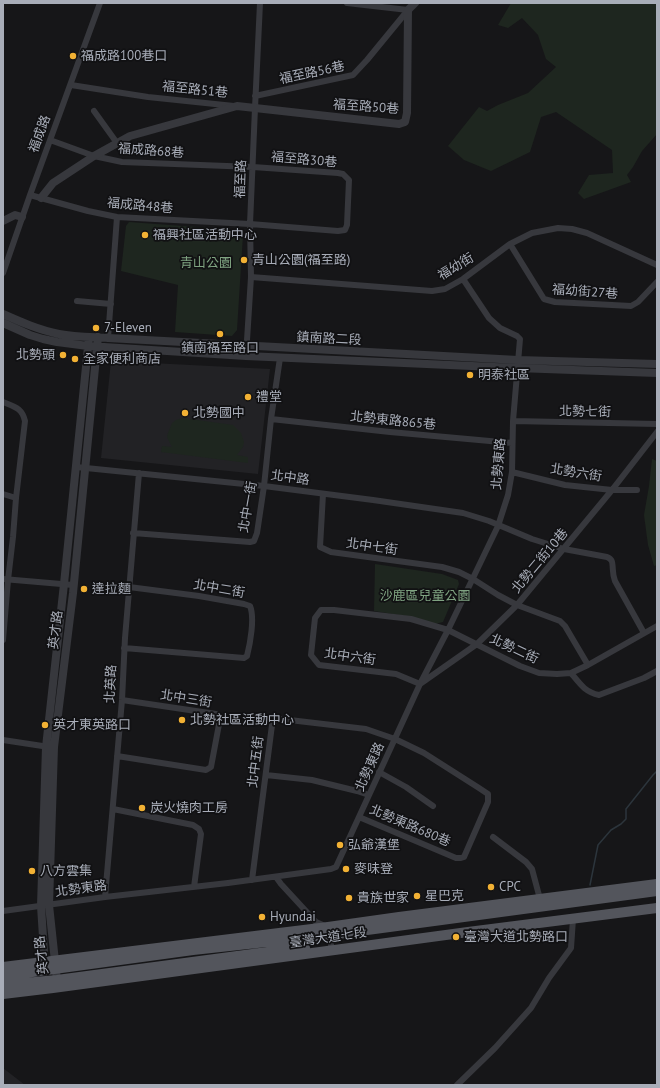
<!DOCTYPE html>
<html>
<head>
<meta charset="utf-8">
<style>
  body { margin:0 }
  #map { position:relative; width:660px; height:1088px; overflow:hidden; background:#161618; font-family:"PT Sans",sans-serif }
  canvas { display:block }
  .frame { position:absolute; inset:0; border:4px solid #a8adb8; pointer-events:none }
</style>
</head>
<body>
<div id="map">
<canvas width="660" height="1088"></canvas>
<div class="frame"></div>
</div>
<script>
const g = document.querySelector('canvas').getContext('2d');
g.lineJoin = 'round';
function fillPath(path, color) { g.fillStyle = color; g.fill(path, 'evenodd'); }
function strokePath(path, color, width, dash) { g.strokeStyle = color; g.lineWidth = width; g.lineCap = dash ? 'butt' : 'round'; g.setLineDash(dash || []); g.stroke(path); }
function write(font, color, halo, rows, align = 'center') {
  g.font = font + ' "PT Sans","Noto Sans TC",sans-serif'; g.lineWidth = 3.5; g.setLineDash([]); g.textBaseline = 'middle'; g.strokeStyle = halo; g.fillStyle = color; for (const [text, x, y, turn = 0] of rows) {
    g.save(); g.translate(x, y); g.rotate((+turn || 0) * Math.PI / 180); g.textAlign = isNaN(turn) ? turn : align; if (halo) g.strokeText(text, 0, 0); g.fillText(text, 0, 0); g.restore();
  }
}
const built = new Path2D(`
  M 111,361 L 270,369 L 258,474 L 101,458 Z
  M 3,1068 L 25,1085 L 3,1085 Z`);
const green = new Path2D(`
  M 511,3 L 657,3 L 657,134 L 642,151 L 633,167 L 627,175 L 631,182 L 584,199 L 578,193 L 589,175 L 613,173 L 612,150 L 556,112 L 541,117 L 530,152 L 491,171 L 464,160 L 448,146 L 479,107 L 487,111 L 498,105 L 528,93 L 556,67 L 546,59 L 538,35 L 522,18 L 508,28 L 498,25 Z
  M 129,222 L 237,230 L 243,235 L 237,330 L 232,336 L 175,332 L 178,285 L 121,271 L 126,226 Z
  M 183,418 L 233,425 L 241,433 L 244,442 L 243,447 L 237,455 L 248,457 L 248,463 L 161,452 L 162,446 L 172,447 L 167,437 L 168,433 L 172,423 L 176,420 Z
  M 652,459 L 657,461 L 657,565 L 654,566 L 648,545 L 644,515 L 649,486 Z
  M 375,564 L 442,574 L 458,580 L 459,584 L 443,622 L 435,624 L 412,617 L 374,611 Z`);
const stream = new Path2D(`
  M 590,885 L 598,845 L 611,830 L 621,824 L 626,819 L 626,809 L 653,775 L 657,771`);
const minor = new Path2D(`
  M 347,3 L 408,10
  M 71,85 L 148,97 L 234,106
  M 255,96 L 353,75 L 367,60 L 408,10
  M 94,111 L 117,143
  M 30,195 L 88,211 L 117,217 L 250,224 L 338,231 L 345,230 L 347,225 L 349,180 L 343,174 L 338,173 L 253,167 L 122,162 L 94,156 L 50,140
  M 510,244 L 544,299 L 555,302 L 631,306 L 638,302 L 657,282
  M 3,273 L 30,195 L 100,3
  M 251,277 L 432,291 L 445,289 L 463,279 L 510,244 L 532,233 L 558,228 L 572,229 L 587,233 L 657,265
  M 77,301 L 111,304
  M 108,338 L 117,217
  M 246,356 L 251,277 L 250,224 L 255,108 L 260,3
  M 3,402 C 15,407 22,408 25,421 L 16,498 L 13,537 L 8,580 L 3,640
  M 271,419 L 390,432 L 512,443
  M 513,421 L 657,424
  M 657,432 L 612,490 L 517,605 L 477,644 L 420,684 L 396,674 L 319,665 L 311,655 L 315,618 L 321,610 L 334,610 L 411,619 L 448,630 L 520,666 L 539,673 L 557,674 L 571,673 L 588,665 L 657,626
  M 76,467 L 264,486 L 373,500 L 463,513 L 489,521 L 532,539 L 564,549 L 607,557 C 614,560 612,564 613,571 C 613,575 614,578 615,581 L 644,633
  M 512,472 L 565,485 L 612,490 L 637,490
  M 3,494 L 16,498
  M 323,494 L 320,547 L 331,552 L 442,567 L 459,572 L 473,579 L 498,595 L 517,605 L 560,621 L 565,626 L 588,665
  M 133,533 L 250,542 L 254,541 L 257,533 L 264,486 L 271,419 L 280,358
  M 3,579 L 73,585
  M 124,648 L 244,658 L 247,656 C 250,644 255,618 250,606 L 244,604 L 199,596 L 129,587
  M 571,673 C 580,684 585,692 599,695 L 644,678 L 657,671
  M 3,740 L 49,747
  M 117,756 L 206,770 L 211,767 L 220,719 L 219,716 L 216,714 L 122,700
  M 379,772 L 406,787 L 433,806
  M 266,775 L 312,780 L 357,791 L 369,795
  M 113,809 L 193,825 L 199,829 L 201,834 L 194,887
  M 493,837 L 526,862 L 532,869 L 540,899
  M 276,877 L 281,884 L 316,922 L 325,926
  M 252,880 L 272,725 L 276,720 L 281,719 L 366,729 L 395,739 L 424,753 L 479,788 L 488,794 L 488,802 L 464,857 L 461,858 L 456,858 L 359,817
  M 105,897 L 122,700 L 125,638 L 139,473
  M 3,911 L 105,897 L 228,883 L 331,869 L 336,867 L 420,684 L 448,630 L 498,526 L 508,495 L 512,472 L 513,421 L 520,339 L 517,336 L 500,328 L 489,318 L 463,279
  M 329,932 L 332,951
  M 457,1085 L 495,1048 L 531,1008 L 549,978 L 571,948 L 573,919`);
const tertiary = new Path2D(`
  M 41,198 L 53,183 L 94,156 L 130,136 L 237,106 L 399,124 L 405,122 L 407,113 L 408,10 L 415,3
  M 3,221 L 15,215 L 22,217
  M 3,314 C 21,322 39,330 59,334 C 75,337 92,337 108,338 L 518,360 L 657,364
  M 3,323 L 30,335 L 43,339 L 57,342 L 88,346 L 246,356 L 517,368 L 657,373
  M 45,968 L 41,906 L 46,747 L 64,584 L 89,337
  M 54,985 L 57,980 L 49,905 L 54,747 L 73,593 L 98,337`);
const primary = new Path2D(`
  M 3,967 L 328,927 L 399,917 L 657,884
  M 3,976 L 193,950 L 330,935 L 657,891
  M 3,985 L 57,980 L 305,947
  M 3,994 L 53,988 L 468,932 L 657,908`);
const markers = [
  [73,56,4,"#f2b134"],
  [145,235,4,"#f2b134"],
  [244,260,4,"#f2b134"],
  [96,328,4,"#f2b134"],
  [220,334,4,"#f2b134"],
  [63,355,4,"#f2b134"],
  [75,359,4,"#f2b134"],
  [470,375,4,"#f2b134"],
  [248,397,4,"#f2b134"],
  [185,413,4,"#f2b134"],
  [84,589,4,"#f2b134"],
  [182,720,4,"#f2b134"],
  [45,725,4,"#f2b134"],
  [142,808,4,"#f2b134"],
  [340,845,4,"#f2b134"],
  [346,869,4,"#f2b134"],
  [32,871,4,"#f2b134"],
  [491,887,4,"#f2b134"],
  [417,896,4,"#f2b134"],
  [349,898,4,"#f2b134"],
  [262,917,4,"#f2b134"],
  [456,937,4,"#f2b134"]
];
const poiNames = [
  ["福成路100巷口",81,56],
  ["福興社區活動中心",153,235],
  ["青山公園(福至路)",252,260],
  ["7-Eleven",104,328],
  ["鎮南福至路口",220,348,"center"],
  ["北勢頭",55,355,"right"],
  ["全家便利商店",83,359],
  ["明泰社區",478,375],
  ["禮堂",256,397],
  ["北勢國中",193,413],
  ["達拉麵",92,589],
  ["北勢社區活動中心",190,720],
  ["英才東英路口",53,725],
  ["炭火燒肉工房",150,808],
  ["弘爺漢堡",348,845],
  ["麥味登",354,869],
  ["八方雲集",40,871],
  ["CPC",499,887],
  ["星巴克",425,896],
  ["貴族世家",357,898],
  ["Hyundai",270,917],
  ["臺灣大道北勢路口",464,937]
];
const streetNames = [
  ["福至路56巷",312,73,-12],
  ["福至路51巷",195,90,6],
  ["福至路50巷",366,107,4],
  ["福成路",40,134,-70],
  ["福成路68巷",151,151,4],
  ["福至路30巷",304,160,5],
  ["福至路",241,179,-88],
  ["福成路48巷",140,206,5],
  ["福幼街",456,267,-31],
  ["福幼街27巷",585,292,4],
  ["鎮南路二段",329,339,3],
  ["北勢七街",585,412,1],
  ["北勢東路865巷",393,421,6],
  ["北勢東路",499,464,-85],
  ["北勢六街",576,473,9],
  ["北中路",290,478,8],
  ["北中一街",248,507,-80],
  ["北中七街",372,547,8],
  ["北勢二街10巷",540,561,-50],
  ["北中二街",219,589,10],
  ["英才路",56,630,-83],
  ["北勢二街",514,649,25],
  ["北中六街",350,657,8],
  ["北英路",111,684,-87],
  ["北中三街",186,699,9],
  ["北中五街",256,762,-83],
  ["北勢東路",370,767,-66],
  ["北勢東路680巷",410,826,23],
  ["北勢東路",81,889,-8],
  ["臺灣大道七段",328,938,-8],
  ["英才路",42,955,-96]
];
const parkNames = [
  ["青山公園",206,263],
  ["沙鹿區兒童公園",425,596]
];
fillPath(built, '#222225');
fillPath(green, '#1e261f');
strokePath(stream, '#2c353c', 1.5);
strokePath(minor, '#37383d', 6);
strokePath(tertiary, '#37383d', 8);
strokePath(primary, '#53555c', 10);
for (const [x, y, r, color] of markers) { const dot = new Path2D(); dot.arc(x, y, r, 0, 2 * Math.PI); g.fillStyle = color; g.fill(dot); strokePath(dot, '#111113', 1.5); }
write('13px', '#a8adb8', '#111113', poiNames, 'left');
write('13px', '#a8adb8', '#111113', streetNames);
write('13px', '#7fa381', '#111113', parkNames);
</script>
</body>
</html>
